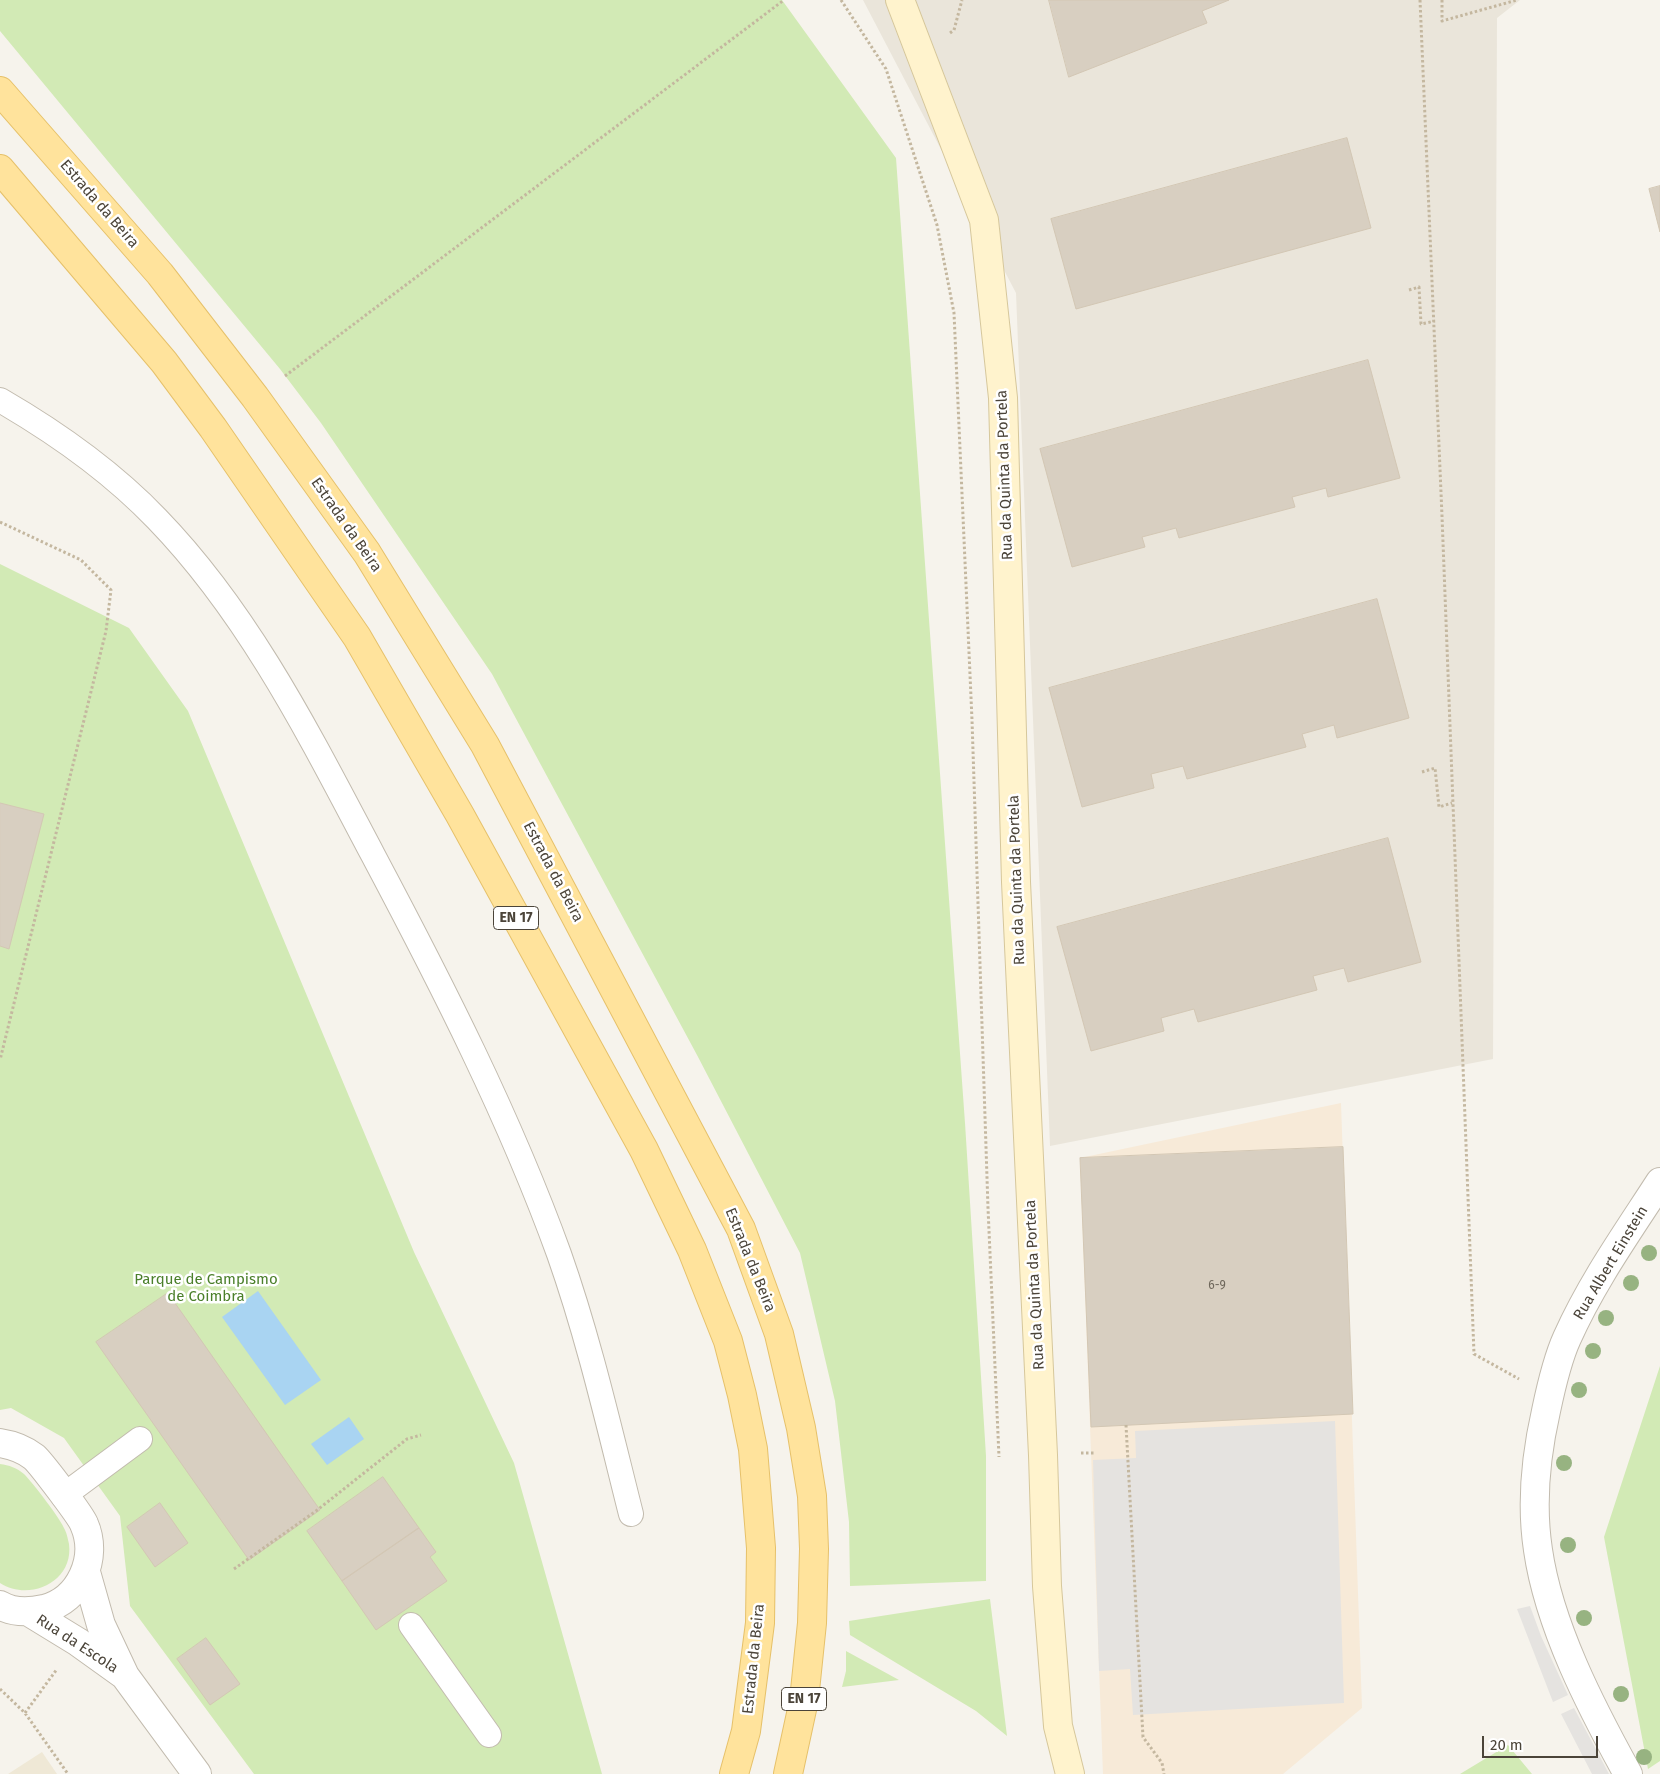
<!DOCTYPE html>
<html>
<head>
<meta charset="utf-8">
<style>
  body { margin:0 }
  #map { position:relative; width:1660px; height:1774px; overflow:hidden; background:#f6f3ec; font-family:"Fira Sans",sans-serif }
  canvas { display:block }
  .scale { position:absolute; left:1482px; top:1736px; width:116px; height:22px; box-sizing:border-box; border:2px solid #4b4439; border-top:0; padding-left:6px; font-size:15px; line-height:18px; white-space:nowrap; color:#4b4439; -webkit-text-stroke:4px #fff; paint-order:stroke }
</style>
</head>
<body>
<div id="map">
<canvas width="1660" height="1774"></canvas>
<div class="scale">20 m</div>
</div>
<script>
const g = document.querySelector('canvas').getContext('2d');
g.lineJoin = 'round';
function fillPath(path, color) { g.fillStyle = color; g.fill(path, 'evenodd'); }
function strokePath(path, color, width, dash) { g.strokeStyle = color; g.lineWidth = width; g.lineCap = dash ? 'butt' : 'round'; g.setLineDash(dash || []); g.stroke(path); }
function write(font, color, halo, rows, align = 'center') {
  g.font = font + ' "Fira Sans",sans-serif'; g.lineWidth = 5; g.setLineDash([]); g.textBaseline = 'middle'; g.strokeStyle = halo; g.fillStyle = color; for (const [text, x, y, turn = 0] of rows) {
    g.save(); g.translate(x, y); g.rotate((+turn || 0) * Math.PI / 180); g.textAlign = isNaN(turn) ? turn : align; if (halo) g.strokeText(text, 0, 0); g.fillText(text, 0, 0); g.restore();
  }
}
const residential = new Path2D(`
  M 863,0 L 1520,0 L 1497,18 L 1493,1059 L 1050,1146 L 1016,293 Z`);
const commercial = new Path2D(`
  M 1341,1103 L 1362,1708 L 1283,1774 L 1103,1774 L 1080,1158 Z`);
const education = new Path2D(`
  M 42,1752 L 57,1774 L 8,1774 Z`);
const green = new Path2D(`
  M 0,0 L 782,0 L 896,158 L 965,1123 L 986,1456 L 986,1581 L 850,1586 L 849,1522 L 835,1401 L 800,1253 L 697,1055 L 492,674 L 321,423 L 280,369 L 0,31 Z
  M 0,564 L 129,628 L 188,711 L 414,1252 L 514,1463 L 602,1774 L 254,1774 L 130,1606 L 120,1516 L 64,1438 L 11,1408 L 0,1410 Z
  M 1660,1366 L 1660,1761 L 1648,1769 L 1604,1537 Z
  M 0,1464 C 9,1465 17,1468 24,1474 C 32,1482 61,1519 65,1530 C 67,1534 68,1540 69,1544 C 74,1582 29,1602 0,1583 Z
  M 990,1599 L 1007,1736 L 976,1711 L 850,1635 L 849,1621 Z
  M 846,1651 L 899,1680 L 842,1687 L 846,1671 Z
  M 1508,1745 L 1532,1774 L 1460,1774 Z`);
const parking = new Path2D(`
  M 1335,1421 L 1344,1703 L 1133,1715 L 1130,1669 L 1099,1671 L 1093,1460 L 1136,1458 L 1135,1431 Z
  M 1530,1606 L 1541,1636 L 1568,1695 L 1553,1702 L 1517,1609 Z
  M 1574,1708 L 1609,1774 L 1592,1774 L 1561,1714 Z`);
const water = new Path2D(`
  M 258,1291 L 321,1380 L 285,1405 L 222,1317 Z
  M 349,1417 L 364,1439 L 327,1465 L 311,1444 Z`);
const building = new Path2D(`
  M 1049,0 L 1229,0 L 1202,11 L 1207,23 L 1069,77 Z
  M 1347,138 L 1371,228 L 1076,309 L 1051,219 Z
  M 1660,186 L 1660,232 L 1649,189 Z
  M 1368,360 L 1400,478 L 1328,497 L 1326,488 L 1292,497 L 1295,507 L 1179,538 L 1176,528 L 1142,537 L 1145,547 L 1072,567 L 1040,449 Z
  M 1377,599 L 1409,718 L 1337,738 L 1334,725 L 1302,734 L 1306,747 L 1187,779 L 1183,766 L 1151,774 L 1154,788 L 1082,807 L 1049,688 Z
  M 0,803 L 44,814 L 9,949 L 0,946 Z
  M 1388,838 L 1421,962 L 1348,982 L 1344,968 L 1313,976 L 1317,990 L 1198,1022 L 1194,1009 L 1161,1018 L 1164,1031 L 1091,1051 L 1057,927 Z
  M 1343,1147 L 1353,1414 L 1091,1427 L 1080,1158 Z
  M 168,1293 L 320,1510 L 249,1560 L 96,1342 Z
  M 383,1477 L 419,1528 L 342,1581 L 307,1531 Z
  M 160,1503 L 188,1543 L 155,1567 L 127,1527 Z
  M 419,1528 L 436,1552 L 430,1557 L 447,1581 L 376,1630 L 342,1581 Z
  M 206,1638 L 240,1684 L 210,1705 L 177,1659 Z`);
const path = new Path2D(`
  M 841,0 L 886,69 L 937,225 L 954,313 L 972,720 L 988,1208 L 999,1457
  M 1420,0 L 1442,516 L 1474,1354 L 1519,1379
  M 1442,0 L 1442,21 L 1517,0
  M 950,33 L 954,30 L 962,0
  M 1409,290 L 1419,287 L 1421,324 L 1435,321
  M 285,376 L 784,0
  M 0,522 L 81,560 L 111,590 L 106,631 L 0,1060
  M 1422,772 L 1435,768 L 1439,807 L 1452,803
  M 1126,1425 L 1143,1737 L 1162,1763 L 1164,1774
  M 1081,1453 L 1096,1453
  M 234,1569 L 316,1511 L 407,1439 L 421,1435
  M 0,1689 L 25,1713 L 68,1774
  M 25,1713 L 57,1669`);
const lane = new Path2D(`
  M 0,400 C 57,433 111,471 157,519 C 250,615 311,738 373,855 C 442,985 509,1116 559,1254 C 589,1339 609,1427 631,1514
  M 63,1496 L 140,1439
  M 411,1625 L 489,1735`);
const street = new Path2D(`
  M 0,1443 C 13,1445 24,1449 34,1457 C 41,1463 81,1516 84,1524 C 99,1558 80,1600 44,1609 C 30,1612 13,1613 0,1605
  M 86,1572 L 101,1625 L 125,1676 L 197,1774
  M 29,1612 L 78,1642 L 124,1675
  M 1628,1774 C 1591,1707 1549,1626 1538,1550 C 1531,1504 1536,1455 1546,1411 C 1551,1387 1557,1360 1567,1338 C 1592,1282 1627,1233 1660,1182`);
const secondary = new Path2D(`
  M 900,0 L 984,220 L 1003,398 L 1016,882 L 1043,1455 L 1047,1586 L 1058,1726 L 1070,1774`);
const primary = new Path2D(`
  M 0,91 L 160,274 L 255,397 L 367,553 L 485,745 L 741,1229 L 779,1334 L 801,1428 L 812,1496 L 814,1549 L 812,1623 L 804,1700 L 788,1774
  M 0,169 L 164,362 L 213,428 L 357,637 L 460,815 L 644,1150 L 692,1250 L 728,1341 L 742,1395 L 753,1449 L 761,1548 L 760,1623 L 746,1731 L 734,1774`);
const trees = [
  [1649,1253],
  [1631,1283],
  [1606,1318],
  [1593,1351],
  [1579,1390],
  [1564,1463],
  [1568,1545],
  [1584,1618],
  [1621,1694],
  [1644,1757]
];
const numberNames = [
  ["6-9",1217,1286]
];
const shields = [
  [516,918,45],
  [804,1699,45]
];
const shieldNames = [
  ["EN 17",516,918],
  ["EN 17",804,1699]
];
const streetNames = [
  ["Estrada da Beira",99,204,49],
  ["Rua da Quinta da Portela",1005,475,-92],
  ["Estrada da Beira",346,525,55],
  ["Estrada da Beira",553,872,62],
  ["Rua da Quinta da Portela",1017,880,-92],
  ["Estrada da Beira",750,1260,68],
  ["Rua Albert Einstein",1611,1263,-59],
  ["Rua da Quinta da Portela",1035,1285,-93],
  ["Rua da Escola",77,1644,33],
  ["Estrada da Beira",754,1659,-84]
];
const parkNames = [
  ["Parque de Campismo",206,1280],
  ["de Coimbra",206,1297]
];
fillPath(residential, '#eae5da');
fillPath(commercial, '#f7ead8');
fillPath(education, '#efe8d6');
fillPath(green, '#d2eab5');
fillPath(parking, '#e5e3e0');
fillPath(water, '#a9d4f2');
fillPath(building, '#d8cfc1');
strokePath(building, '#d3c7b4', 1);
strokePath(lane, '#c2bbae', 26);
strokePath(street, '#c2bbae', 30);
strokePath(secondary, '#d6c79b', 30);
strokePath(primary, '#e6c16a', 30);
strokePath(path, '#c4b79f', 3, [2.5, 2.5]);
strokePath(lane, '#fff', 24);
strokePath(street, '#fff', 28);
strokePath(secondary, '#fff3cd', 28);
strokePath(primary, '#ffe39c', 28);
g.fillStyle = '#97b381';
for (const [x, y] of trees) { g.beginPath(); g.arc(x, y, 8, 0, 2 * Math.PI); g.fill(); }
write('12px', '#6e675b', null, numberNames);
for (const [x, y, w] of shields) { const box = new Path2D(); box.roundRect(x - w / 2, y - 11.5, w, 23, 4); g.fillStyle = '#fff'; g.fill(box); strokePath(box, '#4b4439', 1); }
write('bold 14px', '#4b4439', null, shieldNames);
write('15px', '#4b4439', '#fff', streetNames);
write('15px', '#4a7f2a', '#fff', parkNames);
</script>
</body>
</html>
